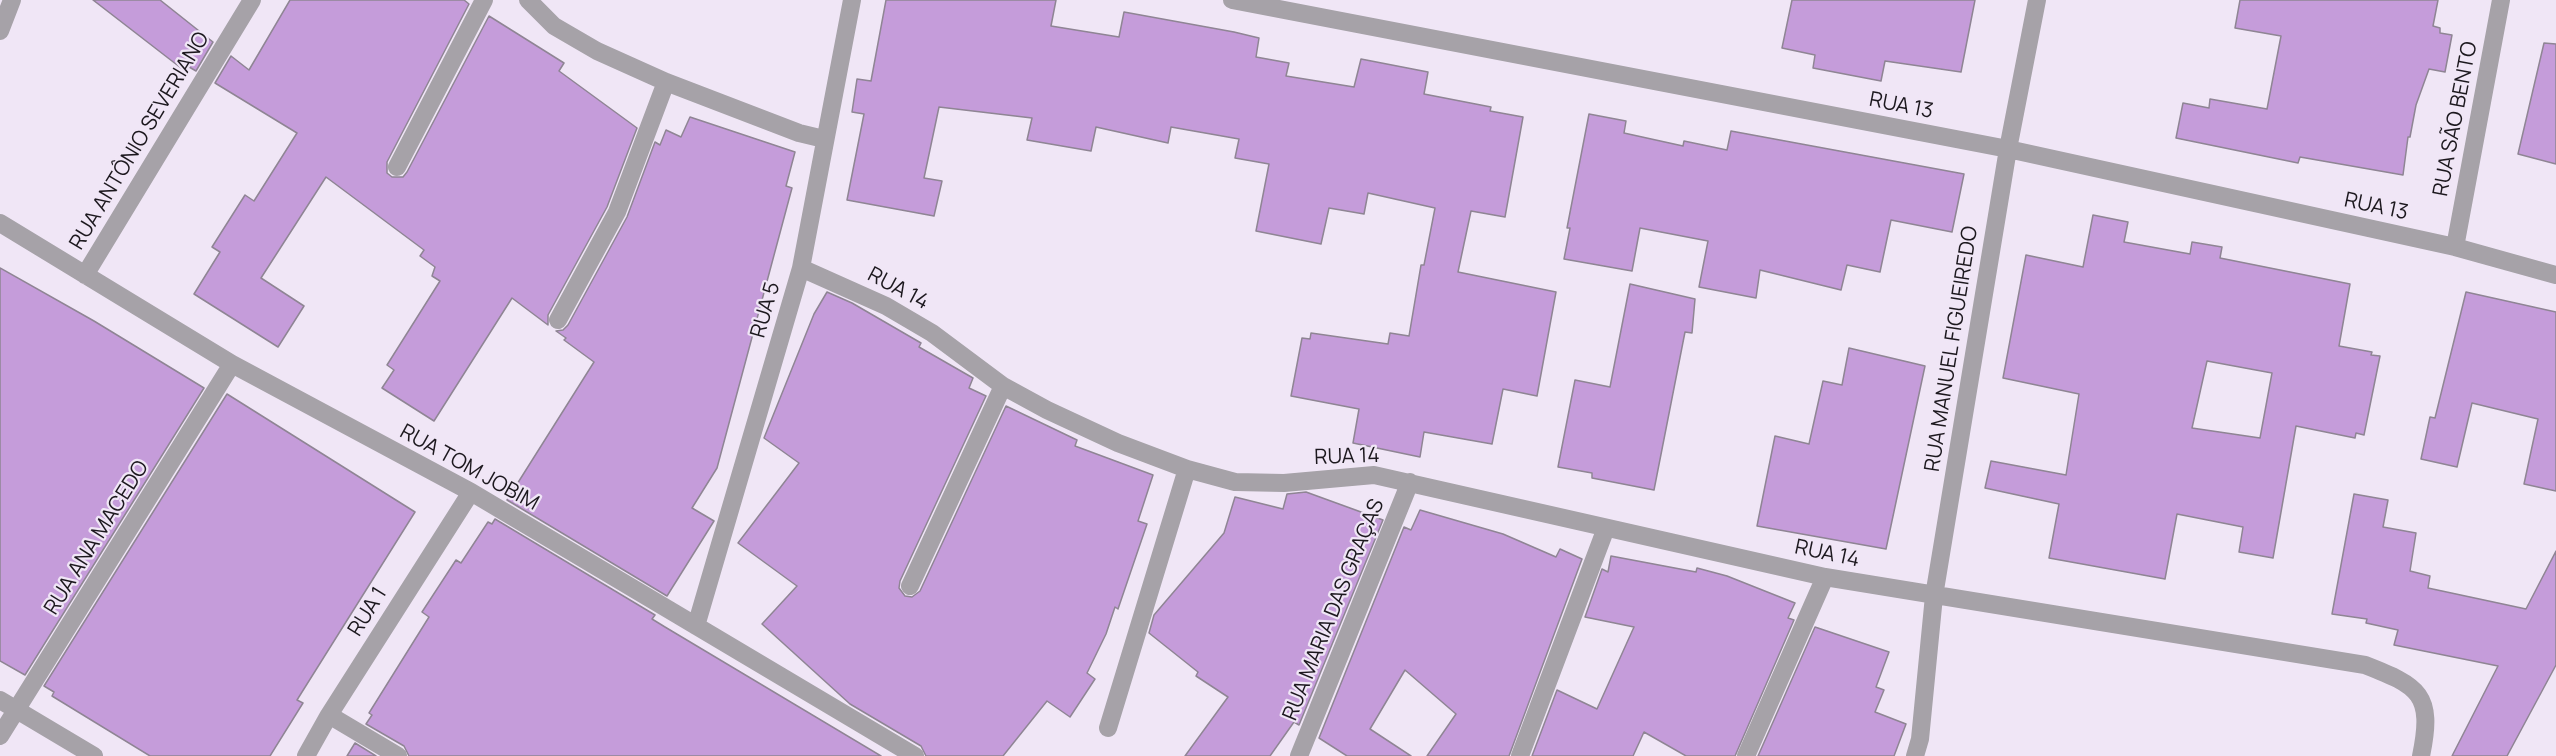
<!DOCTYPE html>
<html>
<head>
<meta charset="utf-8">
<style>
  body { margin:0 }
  canvas { display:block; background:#f0e6f6 }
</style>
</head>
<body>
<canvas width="2556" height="756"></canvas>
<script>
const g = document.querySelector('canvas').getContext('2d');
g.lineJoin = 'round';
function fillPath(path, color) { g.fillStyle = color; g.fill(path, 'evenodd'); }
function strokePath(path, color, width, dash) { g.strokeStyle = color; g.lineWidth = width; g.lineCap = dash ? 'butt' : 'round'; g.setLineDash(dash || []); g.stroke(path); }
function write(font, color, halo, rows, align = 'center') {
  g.font = font + ' Manrope,sans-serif'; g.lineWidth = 4.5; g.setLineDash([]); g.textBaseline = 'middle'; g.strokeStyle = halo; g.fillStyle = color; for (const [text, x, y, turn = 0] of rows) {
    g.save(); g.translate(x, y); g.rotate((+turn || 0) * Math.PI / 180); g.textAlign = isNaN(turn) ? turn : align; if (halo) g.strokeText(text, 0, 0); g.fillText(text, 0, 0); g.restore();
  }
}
const building = new Path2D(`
  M 93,0 L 160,0 L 213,42 L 196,71 L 184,64 L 181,68 Z
  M 290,0 L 464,0 L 469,4 L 387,162 L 387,173 L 392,177 L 403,177 L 407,172 L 489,16 L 564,63 L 559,71 L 637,128 L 607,207 L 548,315 L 548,325 L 512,298 L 434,421 L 382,388 L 394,370 L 387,365 L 440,281 L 432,276 L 435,267 L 420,256 L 424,250 L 326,177 L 261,278 L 304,306 L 278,347 L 194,294 L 220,252 L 212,247 L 245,195 L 254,201 L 297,133 L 215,83 L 231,56 L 249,70 Z
  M 886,0 L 1056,0 L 1051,26 L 1119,37 L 1124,12 L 1234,32 L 1259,38 L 1256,57 L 1289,63 L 1286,76 L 1354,87 L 1361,59 L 1428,72 L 1424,94 L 1491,107 L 1490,111 L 1523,117 L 1505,217 L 1471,211 L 1458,272 L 1556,292 L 1537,396 L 1503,389 L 1492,444 L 1424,432 L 1420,457 L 1353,443 L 1359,409 L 1291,396 L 1302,338 L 1310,339 L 1311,333 L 1388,344 L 1390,333 L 1409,336 L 1421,265 L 1424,265 L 1435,208 L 1368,193 L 1364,214 L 1329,208 L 1321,244 L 1256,231 L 1269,164 L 1235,158 L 1239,139 L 1171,127 L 1168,143 L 1096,127 L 1091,151 L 1027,140 L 1032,118 L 939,107 L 924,178 L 942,181 L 934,216 L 847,200 L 864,114 L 852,112 L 857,79 L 871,81 Z
  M 1792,0 L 1975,0 L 1961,72 L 1885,61 L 1881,81 L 1813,68 L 1815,55 L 1782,48 Z
  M 2240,0 L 2438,0 L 2433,26 L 2440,28 L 2440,33 L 2452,35 L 2445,72 L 2429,69 L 2416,105 L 2410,137 L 2408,137 L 2403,175 L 2300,157 L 2298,163 L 2176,138 L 2183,103 L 2209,108 L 2210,99 L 2267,109 L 2281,36 L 2235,28 Z
  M 2544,43 L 2556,44 L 2556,164 L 2518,154 Z
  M 1589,114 L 1626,121 L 1624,133 L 1683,146 L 1684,141 L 1727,150 L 1731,131 L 1964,174 L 1952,232 L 1891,220 L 1880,272 L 1847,265 L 1841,290 L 1760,270 L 1756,298 L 1699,287 L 1708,241 L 1640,228 L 1632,271 L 1564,259 L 1570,228 L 1567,228 Z
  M 690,117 L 795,152 L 786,186 L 792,188 L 717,468 L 692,508 L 714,521 L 667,596 L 507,500 L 594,362 L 564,340 L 566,338 L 556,331 L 563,330 L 568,325 L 627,217 L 655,142 L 660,145 L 666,130 L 681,137 Z
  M 2093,215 L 2128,222 L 2124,242 L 2190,254 L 2192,242 L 2222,247 L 2220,258 L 2350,284 L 2339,346 L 2372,352 L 2371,355 L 2380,356 L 2364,435 L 2356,433 L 2355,438 L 2296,426 L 2273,558 L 2239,552 L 2243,527 L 2177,514 L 2165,579 L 2049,558 L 2059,504 L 1985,488 L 1991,461 L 2066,475 L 2079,394 L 2003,378 L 2026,255 L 2083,267 ZM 2207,361 L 2272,373 L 2260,438 L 2192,428 Z
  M 0,268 L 94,321 L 204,388 L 25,675 L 0,661 Z
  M 1630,284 L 1695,299 L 1692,333 L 1685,332 L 1654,490 L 1592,478 L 1592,473 L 1558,467 L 1575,380 L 1610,387 Z
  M 827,292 L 852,303 L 921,343 L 919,347 L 973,378 L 969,388 L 986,396 L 900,581 L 899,588 L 905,596 L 912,597 L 920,591 L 1006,406 L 1077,440 L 1075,446 L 1153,475 L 1138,521 L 1147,524 L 1118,609 L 1115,607 L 1106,634 L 1087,673 L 1095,679 L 1070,717 L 1047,701 L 1003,756 L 926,756 L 921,746 L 850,704 L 762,624 L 797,586 L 738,543 L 799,463 L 764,438 L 814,314 Z
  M 2466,292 L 2556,312 L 2556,491 L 2524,484 L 2538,419 L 2472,403 L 2457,467 L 2421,459 L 2430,417 L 2435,418 Z
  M 1849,348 L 1925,366 L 1886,549 L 1757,526 L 1775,436 L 1809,444 L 1823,381 L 1842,385 Z
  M 227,394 L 415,512 L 297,700 L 303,703 L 270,756 L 150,756 L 52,696 L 54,692 L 44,686 Z
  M 1306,492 L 1383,520 L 1299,725 L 1294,722 L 1270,756 L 1185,756 L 1228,697 L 1196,676 L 1198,672 L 1149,633 L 1154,615 L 1224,533 L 1235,497 L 1283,509 L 1287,494 Z
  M 2354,494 L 2388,500 L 2383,527 L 2416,533 L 2410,571 L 2430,576 L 2428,588 L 2526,609 L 2556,551 L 2556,665 L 2507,756 L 2452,756 L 2498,666 L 2394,645 L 2398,630 L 2366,623 L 2367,619 L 2332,614 Z
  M 1420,510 L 1503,534 L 1556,557 L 1560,549 L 1582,559 L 1509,756 L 1427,756 L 1456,714 L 1405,670 L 1370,729 L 1411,756 L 1347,756 L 1319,738 L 1404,527 L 1411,530 Z
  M 495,519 L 655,615 L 652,619 L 665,627 L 881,756 L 409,756 L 404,746 L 366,724 L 372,715 L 369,713 L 429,617 L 422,612 L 456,560 L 461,563 L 488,522 L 492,524 Z
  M 1611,556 L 1696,572 L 1697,568 L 1727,576 L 1795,603 L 1788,618 L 1794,620 L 1735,756 L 1686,756 L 1644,732 L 1633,756 L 1532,756 L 1557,690 L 1597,709 L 1634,627 L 1585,617 L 1602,569 L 1608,572 Z
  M 1815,627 L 1889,652 L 1876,687 L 1884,690 L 1875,712 L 1906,724 L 1894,756 L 1758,756 Z
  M 355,743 L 376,756 L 347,756 Z`);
const minor = new Path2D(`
  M 528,0 L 554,26 L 597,51 L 666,82 L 799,133 L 824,139
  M 1232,0 L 2008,149 L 2455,247 L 2556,275
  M 0,31 L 12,0
  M 397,167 L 484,0
  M 0,223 L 232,364 L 471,492 L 915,756
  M 2455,247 L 2501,0
  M 801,268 L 886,306 L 932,333 L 1003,386 L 1047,410 L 1118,443 L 1187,469 L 1235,482 L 1284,483 L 1374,475 L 1825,577 L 2365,665 C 2419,686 2434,694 2421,756
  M 85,275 L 252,0
  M 558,320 L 617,212 L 666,82
  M 910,586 L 1003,386
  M 696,626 L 801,268 L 852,0
  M 0,700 L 94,756
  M 329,715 L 398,756
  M 1108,728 L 1187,469
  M 0,736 L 232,364
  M 306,756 L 329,715 L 471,492
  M 1299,756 L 1410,482
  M 1520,756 L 1606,528
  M 1746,756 L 1825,577
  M 1915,756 L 1920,739 L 1934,596 L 2008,149 L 2037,0`);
const streetNames = [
  ["RUA 13",1901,106,11],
  ["RUA SÃO BENTO",2456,119,-79],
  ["RUA ANTÔNIO SEVERIANO",140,141,-59],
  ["RUA 13",2376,207,12],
  ["RUA 14",898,289,28],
  ["RUA 5",766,310,-74],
  ["RUA MANUEL FIGUEIREDO",1952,349,-81],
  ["RUA 14",1347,457,-2],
  ["RUA TOM JOBIM",469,468,29],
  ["RUA ANA MACEDO",97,538,-58],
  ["RUA 14",1827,554,12],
  ["RUA MARIA DAS GRAÇAS",1334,610,-68],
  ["RUA 1",368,612,-58]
];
fillPath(building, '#c59cda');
strokePath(building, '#8f8594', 1.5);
strokePath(minor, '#a6a2a8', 18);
write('21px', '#1c181e', '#f0e6f6', streetNames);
</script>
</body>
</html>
